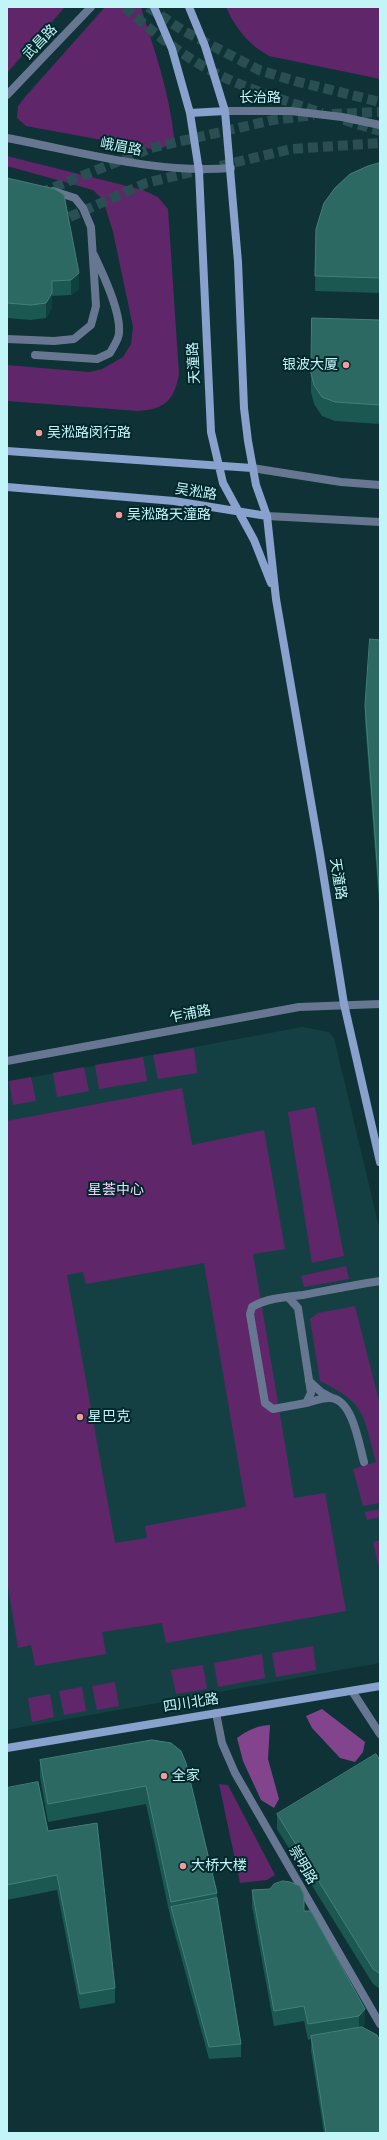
<!DOCTYPE html>
<html>
<head>
<meta charset="utf-8">
<style>
  body { margin:0 }
  #map { position:relative; width:387px; height:2140px; overflow:hidden; background:#0e3235; font-family:Mulish,sans-serif }
  canvas { display:block }
  .frame { position:absolute; inset:0; border:8px solid #c2f5f8; pointer-events:none }
</style>
</head>
<body>
<div id="map">
<canvas width="387" height="2140"></canvas>
<div class="frame"></div>
</div>
<script>
const g = document.querySelector('canvas').getContext('2d');
g.lineJoin = 'round';
function fillPath(path, color) { g.fillStyle = color; g.fill(path, 'evenodd'); }
function strokePath(path, color, width, dash) { g.strokeStyle = color; g.lineWidth = width; g.lineCap = dash ? 'butt' : 'round'; g.setLineDash(dash || []); g.stroke(path); }
function write(font, color, halo, rows, align = 'center') {
  g.font = font + ' Mulish,"Noto Sans SC",sans-serif'; g.lineWidth = 4; g.setLineDash([]); g.textBaseline = 'middle'; g.strokeStyle = halo; g.fillStyle = color; for (const [text, x, y, turn = 0] of rows) {
    g.save(); g.translate(x, y); g.rotate((+turn || 0) * Math.PI / 180); g.textAlign = isNaN(turn) ? turn : align; if (halo) g.strokeText(text, 0, 0); g.fillText(text, 0, 0); g.restore();
  }
}
const built = new Path2D(`
  M 302,1027 L 329,1032 L 334,1038 L 380,1231 L 380,1663 L 7,1730 L 7,1082 Z`);
const green = new Path2D(`
  M 7,7 L 65,7 L 7,73 Z
  M 105,7 L 141,7 C 154,49 170,94 174,138 L 167,146 L 156,150 L 26,126 L 17,118 L 18,106 L 25,97 Z
  M 226,7 L 380,7 L 380,79 L 269,56 C 249,45 235,28 226,7 Z
  M 7,156 L 143,190 L 158,197 L 168,209 L 179,374 C 174,401 165,409 138,411 L 7,401 L 7,365 L 89,372 L 102,369 L 123,357 L 131,344 L 133,327 L 113,232 L 103,200 L 93,190 L 7,166 Z
  M 194,1048 L 197,1073 L 158,1079 L 153,1055 Z
  M 143,1057 L 147,1081 L 99,1089 L 95,1065 Z
  M 84,1067 L 89,1091 L 57,1097 L 53,1073 Z
  M 31,1077 L 36,1101 L 13,1105 L 9,1081 Z
  M 182,1088 L 192,1145 L 264,1130 L 285,1249 L 253,1254 L 294,1498 L 325,1493 L 346,1611 L 166,1643 L 162,1623 L 102,1632 L 106,1654 L 35,1666 L 31,1645 L 18,1648 L 7,1581 L 7,1121 ZM 204,1263 L 246,1507 L 145,1526 L 147,1538 L 115,1543 L 67,1275 L 83,1272 L 86,1284 Z
  M 315,1107 L 344,1256 L 312,1263 L 288,1112 Z
  M 346,1266 L 349,1279 L 304,1287 L 301,1276 Z
  M 355,1306 L 380,1405 L 380,1503 L 363,1506 L 353,1469 L 376,1462 C 363,1415 367,1404 320,1381 L 310,1319 L 318,1313 Z
  M 380,1509 L 380,1517 L 367,1520 L 365,1512 Z
  M 380,1540 L 380,1573 L 373,1542 Z
  M 313,1646 L 316,1670 L 276,1677 L 272,1653 Z
  M 262,1654 L 265,1678 L 218,1687 L 214,1663 Z
  M 203,1665 L 207,1689 L 176,1694 L 171,1670 Z
  M 115,1682 L 119,1706 L 97,1710 L 92,1686 Z
  M 82,1687 L 86,1711 L 64,1715 L 59,1691 Z
  M 50,1694 L 54,1717 L 32,1722 L 28,1698 Z
  M 219,1784 L 228,1785 L 275,1875 L 267,1880 L 240,1883 Z`);
const forest = new Path2D(`
  M 322,1709 L 365,1742 L 363,1752 L 355,1762 L 340,1758 L 312,1728 L 306,1716 Z
  M 270,1725 L 268,1759 L 279,1799 L 274,1808 L 261,1800 L 243,1761 L 237,1738 C 248,1730 256,1726 270,1725 Z`);
const primaryTunnel = new Path2D(`
  M 125,7 C 156,36 193,64 232,81 C 261,93 292,103 322,113
  M 148,7 L 182,30 L 259,70 L 295,81 L 380,102
  M 332,114 L 380,112
  M 344,120 L 380,131
  M 220,166 L 291,149 L 380,143
  M 40,193 L 151,148 L 273,120 L 314,115
  M 56,223 L 146,183 L 204,169`);
const service = new Path2D(`
  M 7,339 L 54,341 L 74,339 L 91,325 L 96,306 L 91,227 L 83,208 L 75,198 L 53,191
  M 35,355 L 97,359 L 110,353 C 113,347 119,339 119,333 C 121,312 103,274 94,255
  M 288,1297 L 298,1308 L 311,1393 L 306,1403 L 273,1409 L 265,1403 L 250,1314 L 252,1307 C 267,1298 286,1297 303,1295 C 329,1290 354,1285 380,1281
  M 309,1381 L 321,1392 L 332,1398
  M 306,1403 C 314,1401 323,1397 331,1398 C 353,1400 359,1445 364,1462`);
const minor = new Path2D(`
  M 7,95 L 91,7
  M 7,138 C 81,152 156,174 231,168
  M 252,468 L 341,482 L 380,485
  M 267,516 L 380,522
  M 7,1061 L 299,1007 L 380,1004
  M 352,1691 L 380,1734
  M 216,1713 L 222,1743 L 235,1773 L 380,2024`);
const tertiary = new Path2D(`
  M 225,111 L 291,111 L 342,117 L 380,125`);
const secondary = new Path2D(`
  M 154,7 L 172,49 L 190,113 L 199,171 L 211,432 L 223,483 L 254,540 L 271,583
  M 189,7 L 205,46 L 225,111 L 238,262 L 244,408 L 248,441 L 256,485 L 267,516 L 276,599 L 320,854 L 344,1004 L 380,1162
  M 190,113 L 225,111
  M 7,451 L 252,468
  M 7,487 L 174,501 L 267,516
  M 7,1748 L 380,1686`);
const wall = new Path2D(`
  M 380,163 L 380,293 L 315,291 L 316,229 Z
  M 7,178 L 79,289 L 71,295 L 52,296 L 52,308 L 46,318 L 31,320 L 7,318 Z
  M 380,320 L 380,424 L 335,421 L 322,416 L 314,404 L 311,392 L 311,373 Z
  M 380,640 L 380,916 L 365,721 L 365,706 Z
  M 152,1740 L 217,1893 L 217,1898 L 241,2044 L 241,2057 L 209,2059 L 171,1920 L 146,1804 L 48,1822 L 40,1777 L 40,1760 Z
  M 380,1760 L 380,1989 L 373,1984 L 277,1829 L 277,1814 Z
  M 7,1788 L 48,1831 L 115,1988 L 115,2003 L 80,2009 L 57,1890 L 7,1900 Z
  M 252,1890 L 304,1911 L 365,2024 L 362,2027 L 380,2133 L 324,2133 L 311,2051 L 311,2039 L 308,2040 L 304,2021 L 274,2026 L 252,1906 Z`);
const shadedWall = new Path2D(`
  M 79,273 L 79,289 L 71,295 L 71,280 Z
  M 52,293 L 52,308 L 46,318 L 46,303 Z
  M 365,2009 L 365,2024 L 359,2031 L 359,2016 Z`);
const building = new Path2D(`
  M 380,163 L 380,278 L 315,276 L 316,229 L 324,203 L 335,188 L 350,174 L 368,166 Z
  M 7,178 L 55,189 L 64,195 L 79,273 L 71,280 L 52,281 L 52,293 L 46,303 L 31,305 L 7,303 Z
  M 312,318 L 380,320 L 380,405 L 335,402 L 322,397 L 314,385 L 311,373 Z
  M 370,639 L 380,640 L 380,901 L 365,706 Z
  M 152,1740 L 171,1743 L 181,1751 L 186,1763 L 217,1893 L 171,1902 L 146,1786 L 48,1804 L 40,1760 Z
  M 376,1754 L 380,1760 L 380,1974 L 373,1969 L 277,1814 Z
  M 38,1782 L 48,1831 L 97,1823 L 115,1988 L 80,1994 L 57,1875 L 7,1885 L 7,1788 Z
  M 283,1881 L 290,1882 L 300,1886 L 304,1895 L 304,1911 L 311,1911 L 365,2009 L 359,2016 L 308,2024 L 304,2006 L 274,2011 L 252,1890 L 270,1889 L 274,1884 Z
  M 217,1898 L 241,2044 L 209,2047 L 171,1907 Z
  M 362,2027 L 377,2035 L 380,2041 L 380,2133 L 326,2133 L 311,2036 Z`);
const markers = [
  [346,365,4,"#f59b99"],
  [39,433,4,"#f59b99"],
  [119,515,4,"#f59b99"],
  [80,1417,4,"#f59b99"],
  [164,1776,4,"#f59b99"],
  [183,1866,4,"#f59b99"]
];
const streetNames = [
  ["武昌路",40,42,-46],
  ["长治路",260,98],
  ["峨眉路",121,147,11],
  ["天潼路",194,363,-93],
  ["吴淞路",196,492,9],
  ["天潼路",338,879,81],
  ["乍浦路",190,1014,-11],
  ["四川北路",191,1703,-9],
  ["崇明路",303,1865,60]
];
const poiNames = [
  ["银波大厦",338,365,"right"],
  ["吴淞路闵行路",47,433],
  ["吴淞路天潼路",127,515],
  ["星巴克",88,1417],
  ["全家",172,1776],
  ["大桥大楼",191,1866]
];
const parkNames = [
  ["星荟中心",116,1190]
];
fillPath(built, '#154043');
fillPath(green, '#60266a');
fillPath(forest, '#82448d');
strokePath(primaryTunnel, '#294f52', 10, [10, 5]);
strokePath(service, '#677792', 8);
strokePath(minor, '#677792', 8);
strokePath(tertiary, '#677792', 8);
strokePath(secondary, '#88a1cd', 8);
fillPath(wall, '#1b5851');
fillPath(shadedWall, '#0e423e');
fillPath(building, '#2d6963');
strokePath(building, '#447f7a', 1);
for (const [x, y, r, color] of markers) { const dot = new Path2D(); dot.arc(x, y, r, 0, 2 * Math.PI); g.fillStyle = color; g.fill(dot); strokePath(dot, '#02282b', 1.5); }
write('14px', '#c2f5f8', '#02282b', streetNames);
write('14px', '#c2f5f8', '#02282b', poiNames, 'left');
write('14px', '#f5d3fb', '#02282b', parkNames);
</script>
</body>
</html>
